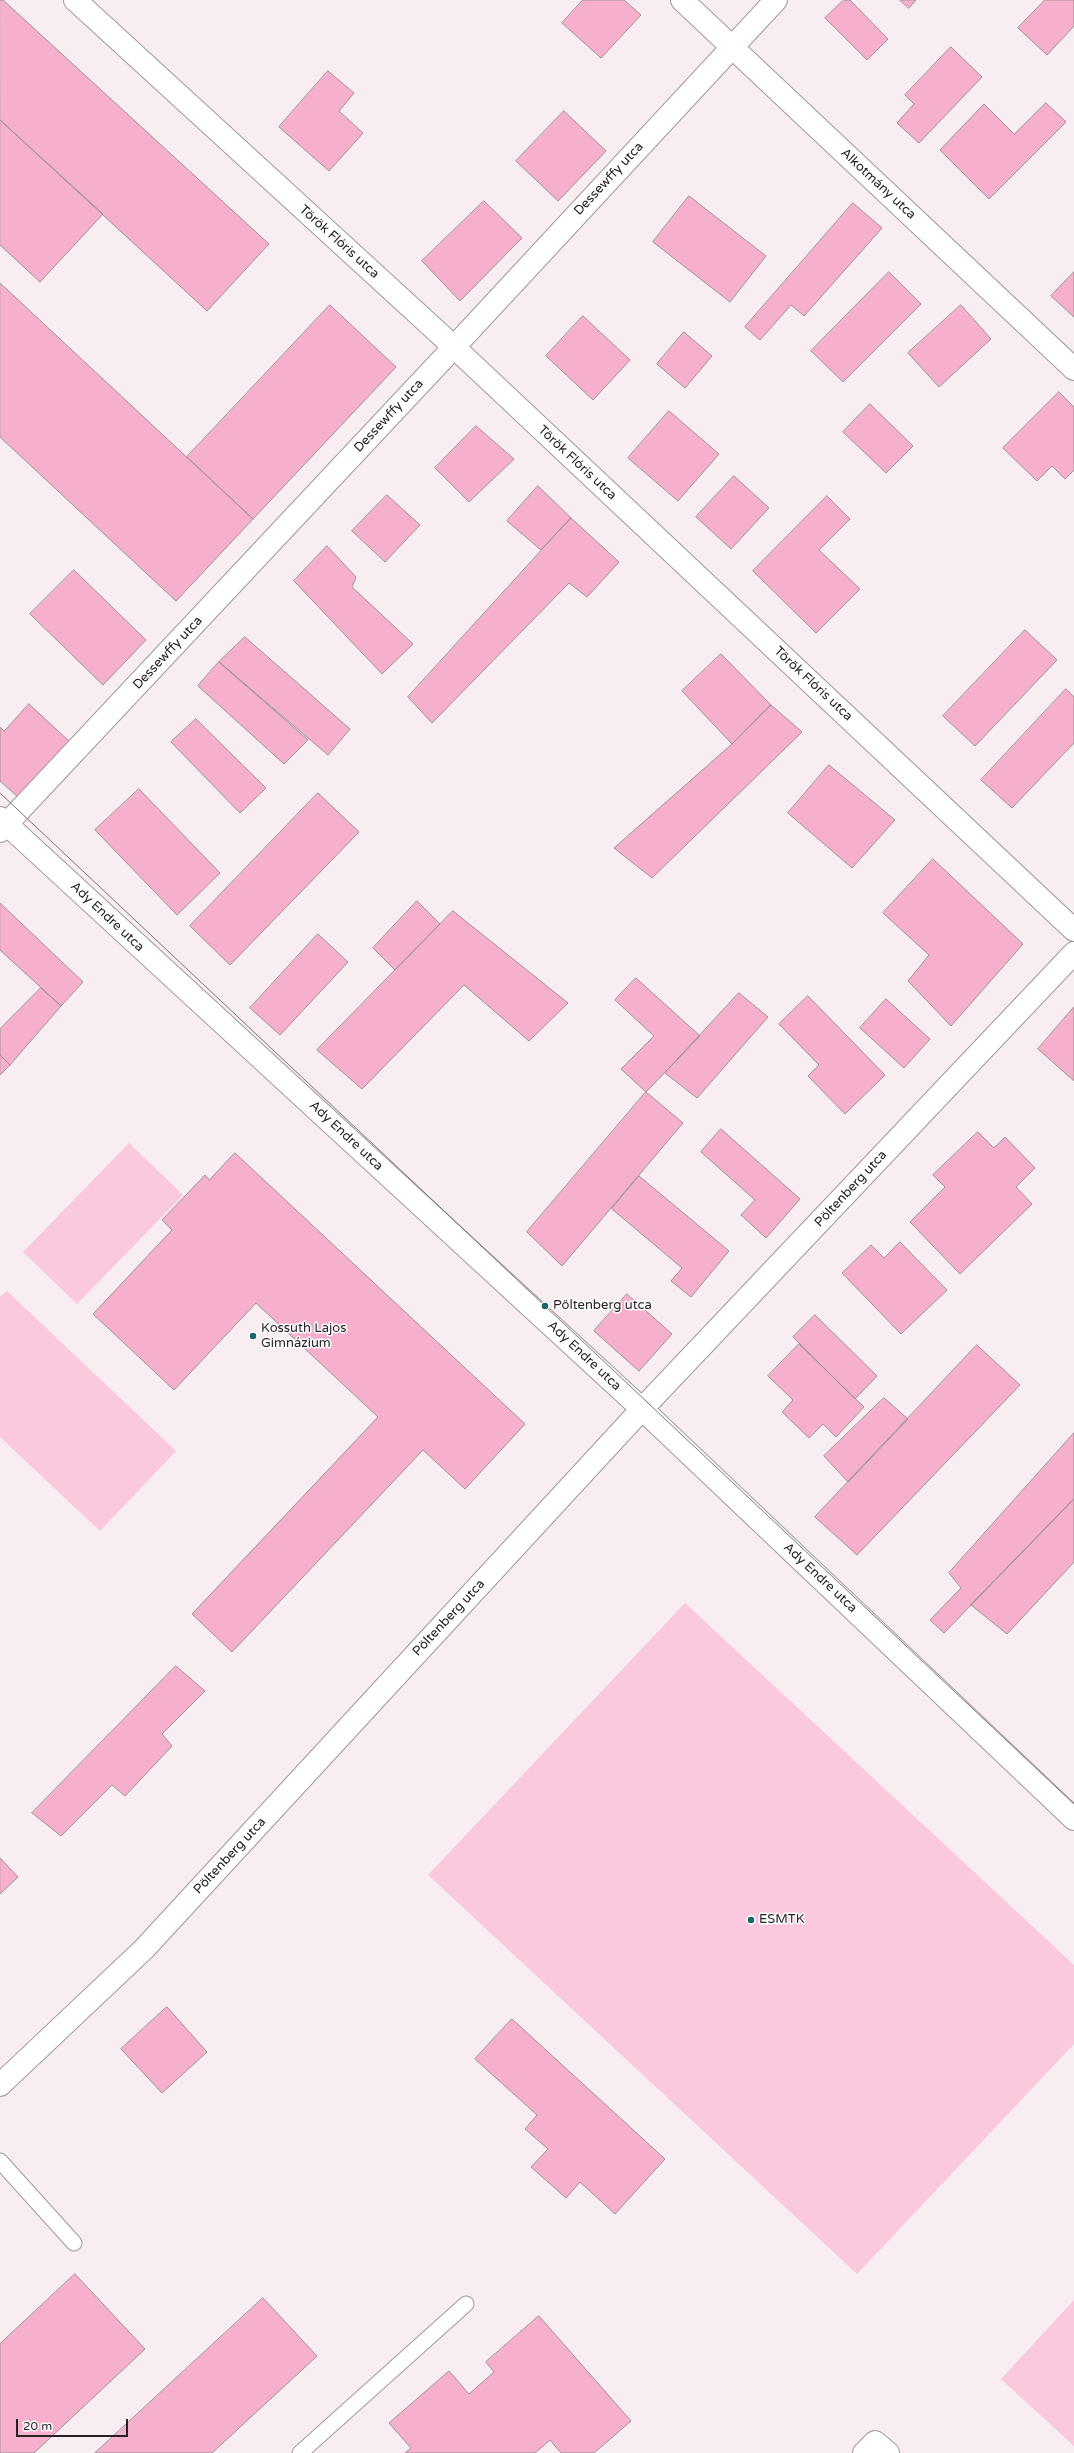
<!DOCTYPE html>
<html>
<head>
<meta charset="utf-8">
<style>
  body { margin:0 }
  #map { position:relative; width:1074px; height:2453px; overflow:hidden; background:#f8edf1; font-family:"Varela Round",sans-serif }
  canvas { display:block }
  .scale { position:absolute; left:16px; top:2419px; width:112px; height:18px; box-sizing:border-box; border:2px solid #262224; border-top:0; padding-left:5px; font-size:12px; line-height:14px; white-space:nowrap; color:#262224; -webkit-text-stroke:3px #fff; paint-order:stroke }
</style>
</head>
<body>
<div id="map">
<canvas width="1074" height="2453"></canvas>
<div class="scale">20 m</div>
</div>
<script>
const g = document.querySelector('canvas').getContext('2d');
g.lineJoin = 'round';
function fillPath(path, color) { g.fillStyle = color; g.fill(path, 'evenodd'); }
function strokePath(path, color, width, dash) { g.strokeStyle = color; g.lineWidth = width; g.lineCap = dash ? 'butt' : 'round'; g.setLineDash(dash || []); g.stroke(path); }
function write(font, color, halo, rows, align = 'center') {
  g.font = font + ' "Varela Round",sans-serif'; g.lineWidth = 3; g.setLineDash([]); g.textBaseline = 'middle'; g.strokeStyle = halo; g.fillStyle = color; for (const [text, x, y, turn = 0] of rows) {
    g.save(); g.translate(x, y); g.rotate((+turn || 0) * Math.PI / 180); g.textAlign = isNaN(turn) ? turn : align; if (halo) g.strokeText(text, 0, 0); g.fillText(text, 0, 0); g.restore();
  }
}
const green = new Path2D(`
  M 129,1143 L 183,1195 L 77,1304 L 23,1252 Z
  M 7,1291 L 176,1451 L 100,1531 L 0,1437 L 0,1297 Z
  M 685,1603 L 1074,1965 L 1074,2044 L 857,2274 L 428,1875 Z
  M 1074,2300 L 1074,2446 L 1001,2379 Z`);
const building = new Path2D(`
  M 0,0 L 3,0 L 269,244 L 207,311 L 0,120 Z
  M 583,0 L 624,0 L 641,15 L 601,58 L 562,23 Z
  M 844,0 L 850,0 L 888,39 L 867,60 L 825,18 Z
  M 900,0 L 916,0 L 909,8 Z
  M 1045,0 L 1074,0 L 1074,26 L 1047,55 L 1018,28 Z
  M 951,47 L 982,77 L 919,143 L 897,123 L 914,104 L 905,95 Z
  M 328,71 L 354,93 L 339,111 L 363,133 L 329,171 L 279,127 Z
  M 1046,103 L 1066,122 L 989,199 L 940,150 L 984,104 L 1014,134 Z
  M 564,111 L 606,151 L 558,201 L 516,161 Z
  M 0,120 L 103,214 L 40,282 L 0,245 Z
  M 689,196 L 766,256 L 730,302 L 653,242 Z
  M 484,201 L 522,238 L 460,301 L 422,261 Z
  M 853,203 L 882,228 L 804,316 L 791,305 L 760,340 L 745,327 Z
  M 889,272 L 921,304 L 843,382 L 811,351 Z
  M 1074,272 L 1074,317 L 1051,296 Z
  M 0,283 L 253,519 L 176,601 L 0,437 Z
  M 330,305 L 396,367 L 253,519 L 187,457 Z
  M 961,305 L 991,339 L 939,387 L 908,353 Z
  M 583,316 L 630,360 L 593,400 L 546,356 Z
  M 684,332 L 712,356 L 685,388 L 657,364 Z
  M 1059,392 L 1074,407 L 1074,470 L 1065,479 L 1052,466 L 1037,481 L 1003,448 Z
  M 870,404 L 913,446 L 886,473 L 843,432 Z
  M 669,411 L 719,454 L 678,501 L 628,458 Z
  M 476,426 L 514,459 L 469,502 L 435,468 Z
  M 734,476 L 769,508 L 731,549 L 696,517 Z
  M 538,486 L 571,518 L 541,550 L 507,521 Z
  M 387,495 L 420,525 L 385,562 L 352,531 Z
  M 827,496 L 850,519 L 819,550 L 860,589 L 816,633 L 753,571 Z
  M 571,518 L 619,562 L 587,597 L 569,583 L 432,723 L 408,697 Z
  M 327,546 L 356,577 L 352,587 L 413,644 L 382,674 L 294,581 Z
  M 74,570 L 146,640 L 103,685 L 30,614 Z
  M 1025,630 L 1057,660 L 975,746 L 943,716 Z
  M 245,637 L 350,729 L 328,755 L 219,662 Z
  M 721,654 L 771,705 L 732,744 L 682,691 Z
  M 219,662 L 308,740 L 284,764 L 198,686 Z
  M 1066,689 L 1074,697 L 1074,743 L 1012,808 L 981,780 Z
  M 29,704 L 71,743 L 19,798 L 0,781 L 0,727 L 4,731 Z
  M 771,705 L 802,732 L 652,878 L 614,848 L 732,744 Z
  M 196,719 L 266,788 L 240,813 L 171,742 Z
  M 829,765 L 895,820 L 852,868 L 788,813 Z
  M 139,789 L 220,873 L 177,915 L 95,830 Z
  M 318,793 L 359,832 L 230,965 L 190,926 Z
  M 933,859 L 1023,944 L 951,1026 L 908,981 L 929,955 L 883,913 Z
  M 417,901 L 440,924 L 395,970 L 373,948 Z
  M 0,903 L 83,982 L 61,1006 L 0,950 Z
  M 453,911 L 568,1003 L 529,1041 L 464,985 L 362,1089 L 317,1050 Z
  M 318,934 L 348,962 L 280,1035 L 250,1008 Z
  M 636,978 L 700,1036 L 646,1092 L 621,1069 L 654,1036 L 615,1000 Z
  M 41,988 L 61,1006 L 10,1065 L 0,1055 L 0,1029 Z
  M 739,993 L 768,1017 L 697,1098 L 665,1073 Z
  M 808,996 L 885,1075 L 845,1114 L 808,1076 L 819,1065 L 779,1024 Z
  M 886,999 L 930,1039 L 904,1068 L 860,1028 Z
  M 1074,1007 L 1074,1081 L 1038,1049 Z
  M 0,1055 L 10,1065 L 0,1075 Z
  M 646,1092 L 683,1123 L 562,1266 L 527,1232 Z
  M 721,1129 L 800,1199 L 766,1238 L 741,1215 L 755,1200 L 701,1152 Z
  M 978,1132 L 994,1148 L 1005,1137 L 1035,1168 L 1016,1187 L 1032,1204 L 960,1274 L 910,1222 L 945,1187 L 933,1175 Z
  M 235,1153 L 525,1424 L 465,1489 L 423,1450 L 232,1652 L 192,1614 L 378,1417 L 256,1303 L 174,1390 L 93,1314 L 172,1230 L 162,1220 L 205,1175 L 209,1180 Z
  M 639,1176 L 729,1251 L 691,1297 L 671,1281 L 682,1268 L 612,1209 Z
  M 900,1242 L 947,1290 L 901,1334 L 842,1273 L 871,1245 L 884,1258 Z
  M 627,1294 L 672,1334 L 639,1371 L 594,1331 Z
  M 815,1315 L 877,1376 L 855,1399 L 793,1337 Z
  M 799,1344 L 864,1407 L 836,1437 L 823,1424 L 809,1438 L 782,1412 L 793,1400 L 768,1376 Z
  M 977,1345 L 1020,1385 L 857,1555 L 815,1517 Z
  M 884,1398 L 908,1419 L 848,1482 L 824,1456 Z
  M 1074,1433 L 1074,1499 L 944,1633 L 930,1620 L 961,1588 L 949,1573 Z
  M 1074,1499 L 1074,1562 L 1007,1634 L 971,1605 Z
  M 176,1666 L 205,1691 L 162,1734 L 172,1746 L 125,1796 L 112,1785 L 61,1836 L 32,1813 Z
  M 0,1858 L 18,1877 L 0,1894 Z
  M 167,2007 L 207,2052 L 162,2093 L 121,2049 Z
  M 512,2019 L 665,2159 L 615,2214 L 580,2182 L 566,2198 L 531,2167 L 548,2149 L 525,2129 L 537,2115 L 475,2059 Z
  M 75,2274 L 145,2349 L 34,2453 L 0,2453 L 0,2344 Z
  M 263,2298 L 317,2356 L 212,2453 L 95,2453 Z
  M 539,2316 L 631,2421 L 594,2453 L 561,2453 L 550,2440 L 535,2453 L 405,2453 L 411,2448 L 389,2423 L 449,2371 L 469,2394 L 494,2372 L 486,2362 Z`);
const lane = new Path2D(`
  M 0,2161 L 74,2243
  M 300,2453 L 466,2304`);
const street = new Path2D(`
  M 75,0 L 454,347 L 1074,930
  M 682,0 L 1074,369
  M 0,818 L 642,1409 L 1074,1819
  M 0,831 L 454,347 L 776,0
  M 0,2085 L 144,1949 L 642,1409 L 1074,953
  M 864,2453 L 875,2442 L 888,2453`);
const tram = new Path2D(`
  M 0,793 L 1074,1804`);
const markers = [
  [545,1306,4,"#18666c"],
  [253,1336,4,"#18666c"],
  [751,1920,4,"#18666c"]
];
const streetNames = [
  ["Dessewffy utca",609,179,-47],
  ["Alkotmány utca",878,184,43],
  ["Török Flóris utca",339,242,42],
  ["Dessewffy utca",389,416,-47],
  ["Török Flóris utca",577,463,43],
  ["Dessewffy utca",168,653,-47],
  ["Török Flóris utca",813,684,43],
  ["Ady Endre utca",107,917,43],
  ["Ady Endre utca",346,1136,43],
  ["Pöltenberg utca",851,1189,-47],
  ["Ady Endre utca",584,1356,43],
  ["Ady Endre utca",820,1578,43],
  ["Pöltenberg utca",449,1618,-47],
  ["Pöltenberg utca",230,1856,-47]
];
const poiNames = [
  ["Pöltenberg utca",553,1306],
  ["Kossuth Lajos",261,1329],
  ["Gimnázium",261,1344],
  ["ESMTK",759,1920]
];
fillPath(green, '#fbc9dd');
fillPath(building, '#f6b0cd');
strokePath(building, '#9b9295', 1);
strokePath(lane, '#a2989c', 17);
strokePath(street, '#a2989c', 24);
strokePath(lane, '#fff', 15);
strokePath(street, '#fff', 22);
strokePath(tram, '#7a7376', 1);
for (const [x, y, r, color] of markers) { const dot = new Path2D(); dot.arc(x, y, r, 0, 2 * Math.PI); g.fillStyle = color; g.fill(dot); strokePath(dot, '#fff', 1.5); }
write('13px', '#262224', '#fff', streetNames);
write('13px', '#262224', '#fff', poiNames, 'left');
</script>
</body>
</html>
